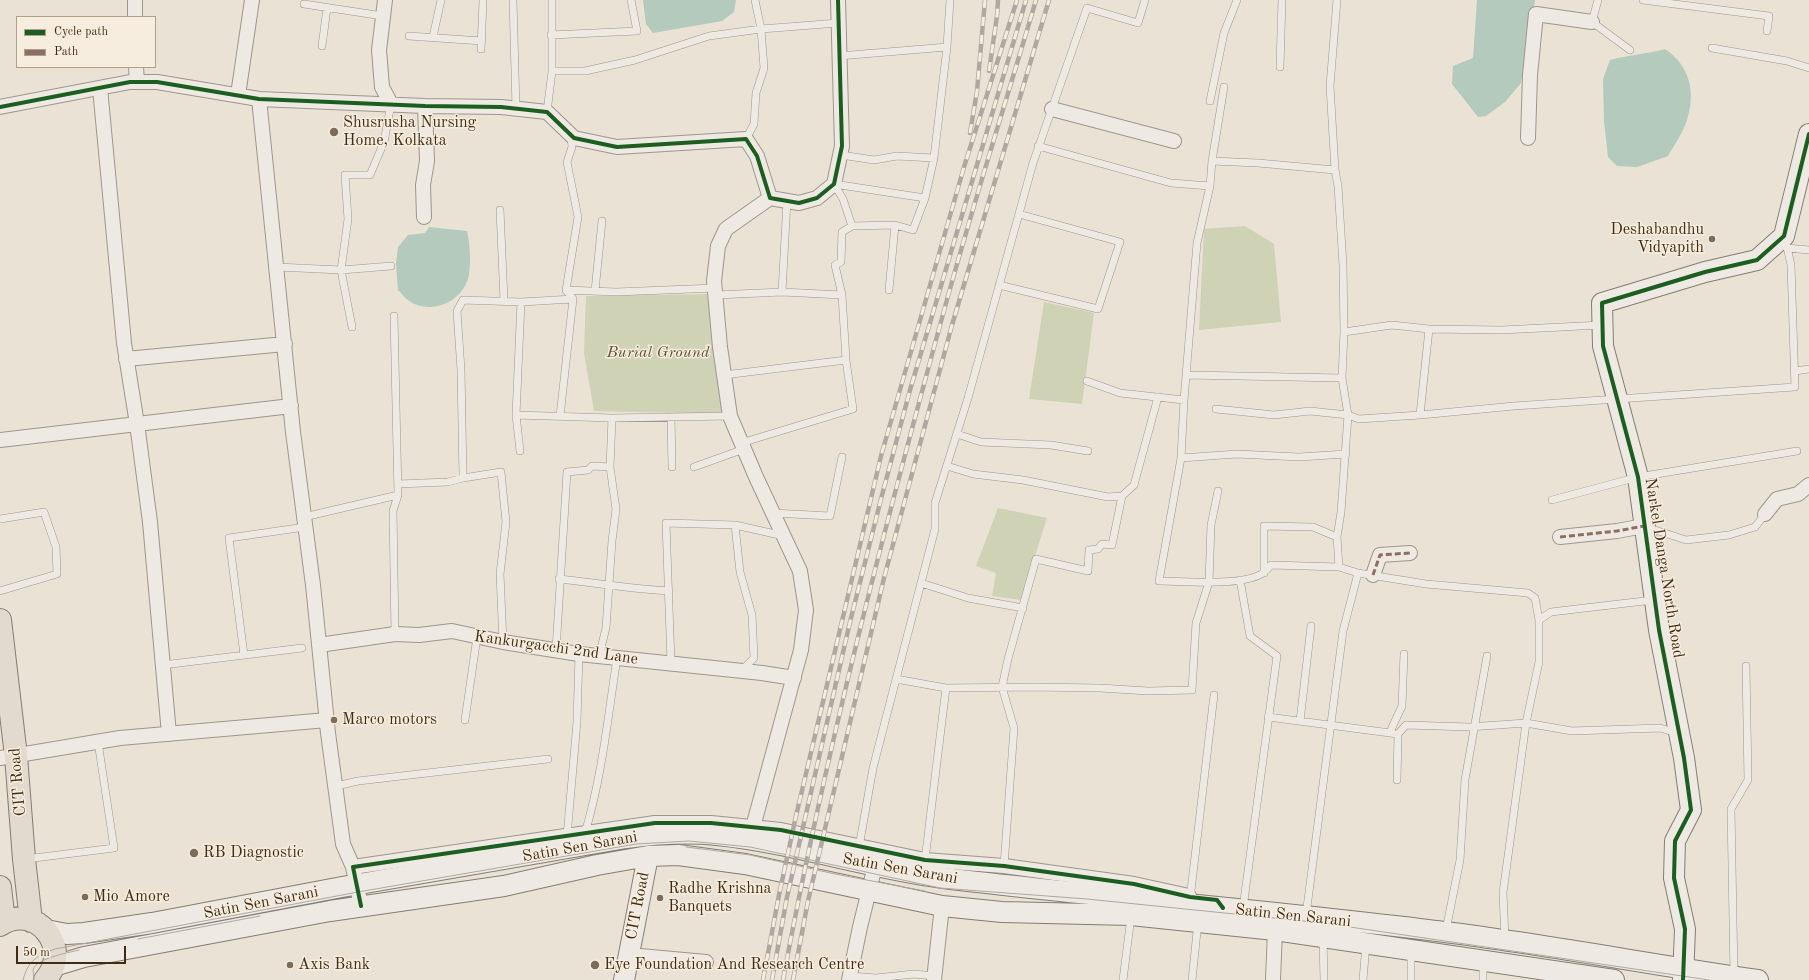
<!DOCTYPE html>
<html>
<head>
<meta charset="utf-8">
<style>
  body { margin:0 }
  #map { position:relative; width:1809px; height:980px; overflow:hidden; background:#eae2d5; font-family:"Old Standard TT",serif }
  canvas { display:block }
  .legend { position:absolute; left:16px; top:16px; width:140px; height:52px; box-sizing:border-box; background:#f7edde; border:1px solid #aea08d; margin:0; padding:5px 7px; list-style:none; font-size:12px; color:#402c14 }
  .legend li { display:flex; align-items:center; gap:8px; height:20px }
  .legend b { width:20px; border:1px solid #aea08d }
  .scale { position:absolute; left:16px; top:946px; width:110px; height:18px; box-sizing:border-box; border:2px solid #402c14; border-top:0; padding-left:5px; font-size:12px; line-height:14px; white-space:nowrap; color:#402c14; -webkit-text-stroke:3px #f7edde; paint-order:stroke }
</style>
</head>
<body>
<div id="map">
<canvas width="1809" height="980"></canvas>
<ul class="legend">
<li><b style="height:5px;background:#1b5e20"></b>Cycle path</li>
<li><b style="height:5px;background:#8d6e63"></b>Path</li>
</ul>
<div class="scale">50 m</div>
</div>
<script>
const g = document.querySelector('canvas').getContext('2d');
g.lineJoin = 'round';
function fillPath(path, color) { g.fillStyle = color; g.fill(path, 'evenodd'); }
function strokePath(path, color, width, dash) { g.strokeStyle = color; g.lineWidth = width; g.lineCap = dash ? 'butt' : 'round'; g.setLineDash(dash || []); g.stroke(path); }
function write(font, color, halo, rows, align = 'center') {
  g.font = font + ' "Old Standard TT",serif'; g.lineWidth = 3; g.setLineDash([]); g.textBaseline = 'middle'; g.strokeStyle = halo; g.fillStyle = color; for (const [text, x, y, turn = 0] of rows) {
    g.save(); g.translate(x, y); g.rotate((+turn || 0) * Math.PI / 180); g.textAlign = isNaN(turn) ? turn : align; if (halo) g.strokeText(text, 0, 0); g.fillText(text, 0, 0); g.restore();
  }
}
const green = new Path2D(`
  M 1245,226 L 1274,244 L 1281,322 L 1199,330 L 1204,229 Z
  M 711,294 L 724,414 L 594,411 L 584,353 L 586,296 Z
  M 1044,302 L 1094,313 L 1082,404 L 1029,399 Z
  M 998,508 L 1047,518 L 1021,600 L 992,596 L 996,573 L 976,566 Z`);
const water = new Path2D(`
  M 643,0 L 736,0 L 734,12 L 722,21 L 653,33 L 646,24 Z
  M 1477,0 L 1535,0 L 1521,83 L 1505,102 L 1486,116 L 1478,117 L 1452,84 L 1453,66 L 1473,58 Z
  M 1665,49 C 1690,66 1696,92 1687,120 C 1683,133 1674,145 1668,156 L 1637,167 L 1617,166 L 1608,157 L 1604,121 L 1603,79 L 1610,60 C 1628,55 1647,54 1665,49 Z
  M 429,227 L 467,231 C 470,245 471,259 469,274 C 465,301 432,316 409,301 C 405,298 401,293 398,290 L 396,264 L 398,247 L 408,235 L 425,233 Z`);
const lane = new Path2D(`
  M 513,0 L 516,108
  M 1337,0 L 1330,86 L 1335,170 L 1338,186 L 1343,265 L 1344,332 L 1342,378 L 1348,415 L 1341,512 L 1337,537 L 1339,567
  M 1598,0 L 1592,22 L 1630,50
  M 1643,0 L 1769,16 L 1767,31
  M 304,4 L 383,16
  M 551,35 L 637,31 L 631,0
  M 409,36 L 482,41
  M 433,37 L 441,0
  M 322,46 L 327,8
  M 1712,48 L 1787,61 L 1809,68
  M 481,49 L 483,0
  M 839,56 L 947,47
  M 1280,67 L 1282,0
  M 552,71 L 585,71 L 635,60 L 709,36 L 761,29 L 838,23
  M 1210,101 L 1224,33 L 1237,0
  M 547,112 L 552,71 L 552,0
  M 746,139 L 754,124 L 756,93 L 764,68 L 761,29 L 755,0
  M 1038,146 L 1171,183 L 1210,186
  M 841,155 L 874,160 L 897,156 L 934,158
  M 1212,161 L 1258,163 L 1335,170
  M 834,184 L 925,198
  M 834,184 L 843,199 L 852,226
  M 500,210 L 504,301
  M 1787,248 L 1809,250
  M 277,267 L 341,270 L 391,266
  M 999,285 L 1098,309 L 1120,242 L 1019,214
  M 566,290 L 616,292 L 715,288
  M 889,290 L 895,225
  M 595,291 L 602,221
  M 782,292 L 787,201
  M 716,295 L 782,292 L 842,295 L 846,360 L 853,409 L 741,443
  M 842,295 L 835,265 L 841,262 L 842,232 L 852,226 L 895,225 L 913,230 L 925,198 L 934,158 L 947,47 L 950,0
  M 394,316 L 398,495 L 393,511 L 395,634
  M 352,327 L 341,270 L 348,219 L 345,175 L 370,175 L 384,142 L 391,104
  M 1344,332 L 1392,325 L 1429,329 L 1502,330 L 1601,325
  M 1795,371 L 1809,369
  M 724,375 L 846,360
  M 1187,375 L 1342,378
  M 1087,381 L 1120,393 L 1184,400 L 1197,243 L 1210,186 L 1212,161 L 1224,87
  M 1184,400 L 1181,458 L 1159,581 C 1182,581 1247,587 1264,572 C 1267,570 1269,567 1271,565 L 1339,567 L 1358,573 L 1426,584 L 1528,593 L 1535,598 L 1539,620 L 1539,662 L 1526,723 L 1503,893 L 1505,939
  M 1216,409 L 1274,415 L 1310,411 L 1348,415 L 1359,419 L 1420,415 L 1514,406 L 1795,387 L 1791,265 L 1785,238
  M 516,415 L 612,418 L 730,416
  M 1420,415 L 1429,329
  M 560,416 L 573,299 L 566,290 L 578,217 L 567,162 L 572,147 L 571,136
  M 671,417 L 672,467
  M 957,434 L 981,442 L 1051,445 L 1088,451
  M 520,451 L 516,415 L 521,302
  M 1181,458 L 1237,454 L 1299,457 L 1346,454
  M 947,466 L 973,474 L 1023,480 L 1108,497 L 1122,496
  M 694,467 L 744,449
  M 463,478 L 461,370 L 457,311 L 463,300 L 521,302 L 573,299
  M 398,484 L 448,482 L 463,478 L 501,472 L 506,522 L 500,574 L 503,642
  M 1552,500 L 1638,477 L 1797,451
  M 773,513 L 830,516 L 842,457
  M 304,517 L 398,495
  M 0,519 L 44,512 L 56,547 L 57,574 L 0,591
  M 735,525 L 740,572 L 752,615 L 754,658 L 742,670
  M 1646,527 L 1686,540 L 1729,535 L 1755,527 L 1765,514
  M 1264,573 L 1264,526 L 1313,527 L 1337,537
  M 559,579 C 596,583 632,589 669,591
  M 1240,580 L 1250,636 L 1277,656 L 1243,908
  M 921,583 L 968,598 L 1023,608
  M 1539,620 L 1551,612 L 1653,600
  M 556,650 L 567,472 L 588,470 L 592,466 L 610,467
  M 244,655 L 229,538 L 305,527
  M 599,656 L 606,628 L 612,541 L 616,509 L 610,467 L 612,418
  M 671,663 L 666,523 L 735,525 L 784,536
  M 163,665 L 302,648
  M 896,679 L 946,688 L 1034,687 L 1100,688 L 1148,691 L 1192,690 L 1196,623 L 1209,582 L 1211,525 L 1218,491
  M 1268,717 L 1398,734
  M 465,720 L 477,637
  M 1300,721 L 1311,626
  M 1390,732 L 1402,706 L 1404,654
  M 1397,780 L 1398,734 L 1406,725 L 1469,727 L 1526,723 L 1572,731 L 1660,728 L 1677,733
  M 336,786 L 358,781 L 548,759
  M 585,833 C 602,777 608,716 617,658
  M 567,836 L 577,722 L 579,654
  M 859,847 L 873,768 L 935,529 L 935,503 L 968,398 L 1033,163 L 1087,8 L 1138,23 L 1145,0
  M 26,859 L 114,848 L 98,742
  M 925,860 L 946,688
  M 1004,866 L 1014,728 L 1002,687 L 1008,659 L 1036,559 L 1088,571 L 1089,550 L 1098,549 L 1102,544 L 1112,545 L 1122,496 L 1134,485 L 1158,397
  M 1190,899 L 1214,695
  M 1306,915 L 1343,631 L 1358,573
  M 1446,930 L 1460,860 L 1465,780 L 1487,656
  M 1323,938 L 1324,980
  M 1411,952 L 1411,980
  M 850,976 L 876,978 L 914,974 L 935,976
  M 1734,976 L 1731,809 L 1748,780 L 1746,666
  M 1123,980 L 1131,917
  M 1192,980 L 1198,922
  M 1363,980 L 1366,944
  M 1483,980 L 1483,963`);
const street = new Path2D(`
  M 135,0 L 135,17
  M 385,0 L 379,50 L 382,87 L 391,104
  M 136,67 L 137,82
  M 100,88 L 124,343 L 137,424 L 150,522 L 169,734
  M 238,95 L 252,0
  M 259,99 L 293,432 L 313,585 L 328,733 L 343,844 L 353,867
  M 0,107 L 130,82 L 157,82 L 259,99 L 425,106 L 501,107 L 547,112 L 574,138 L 617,147 L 746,139 L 757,156 L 770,198 L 799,203 L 817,198 L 834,184 L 842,146 L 838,0
  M 1052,109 L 1174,141
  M 1528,138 L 1530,75 L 1536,14 L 1592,22
  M 424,217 L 423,185 L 427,161 L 425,106
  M 126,359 L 285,344
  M 0,440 L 291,406
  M 1765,514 L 1777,499 L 1798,494 L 1809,485
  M 1560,537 L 1617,531 L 1644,526
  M 1373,575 L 1380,555 L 1410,553
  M 319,645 L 395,634 L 419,635 L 452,631 L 503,642 L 579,654 L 762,673 L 794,678
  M 0,758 L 120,738 L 327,720
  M 753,827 L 801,650 L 806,610 L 800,571 L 756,477 L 730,416 L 720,347 L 714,281 L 718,246 L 726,229 L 770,198
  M 361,906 L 353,867 L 655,823 L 711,823 L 781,830 L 925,860 L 1004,866 L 1134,884 L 1189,896
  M 629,955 L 706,962
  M 849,980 L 860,927 L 875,866
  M 934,980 L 942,906
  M 1273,980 L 1275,930`);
const secondary = new Path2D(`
  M 46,930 L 67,934 L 84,933 L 152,923 L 342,887 L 626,838 C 656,834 687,832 717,835 C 794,843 867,868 943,878 C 1110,898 1278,911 1445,932 C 1550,945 1653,965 1758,980
  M 54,966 L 84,957 L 330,911 L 504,886 L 597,865 L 648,856 L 678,855 L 745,864 L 942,906 L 1002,912 L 1131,915 L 1275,930 L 1614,980
  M 624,980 L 648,856
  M 1683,980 L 1685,929 L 1674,878 L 1675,841 L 1691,810 L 1684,758 L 1659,630 L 1638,477 L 1603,346 L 1602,303 L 1705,272 L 1757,260 L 1784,236 L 1809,134`);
const primary = new Path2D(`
  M 0,620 L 16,756 L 24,859 L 31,921
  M 0,887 L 4,922
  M 0,925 C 35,901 74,948 45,980`);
const tram = new Path2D(`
  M 686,847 L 750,855 L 835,874 L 925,891
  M 138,939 L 260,916
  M 23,980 C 28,960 37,956 55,949 L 358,892 L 636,844 L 689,841 L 750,847 L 940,888 L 1087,899 L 1323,923 L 1709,980
  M 34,980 C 34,977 33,973 33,970 C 36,958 68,953 79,950`);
const rail = new Path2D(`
  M 989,71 L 997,16 L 998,0
  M 970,133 L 977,91 L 985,0
  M 763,980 L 779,895 L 796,816 L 881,456 L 964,167 L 1017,0
  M 772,980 L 787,897 L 850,622 L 881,499 L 910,390 L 1026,0
  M 783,980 C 825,753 884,530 945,307 C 973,204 1006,102 1036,0
  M 793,980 L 808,901 L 884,578 L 952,325 L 1049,0`);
const quiet = new Path2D(`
  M 1560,537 L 1617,531 L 1644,526
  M 1373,575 L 1380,555 L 1410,553`);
const cycleway = new Path2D(`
  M 0,107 L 130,82 L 157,82 L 259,99 L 425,106 L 501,107 L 547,112 L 574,138 L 617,147 L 746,139 L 757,156 L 770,198 L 799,203 L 817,198 L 834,184 L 842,146 L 838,0
  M 361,906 L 353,867 L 655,823 L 711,823 L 781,830 L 925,860 L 1004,866 L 1134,884 L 1190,897 L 1217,900 L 1223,908
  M 1683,980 L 1685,929 L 1674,878 L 1675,841 L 1691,810 L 1684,758 L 1659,630 L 1638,477 L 1603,346 L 1602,303 L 1705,272 L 1757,260 L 1784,236 L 1809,134`);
const markers = [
  [334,132,5,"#7c6c58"],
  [1712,239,4,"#7c6c58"],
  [334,720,4,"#7c6c58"],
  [194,853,5,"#7c6c58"],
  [85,897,4,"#7c6c58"],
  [660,898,4,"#7c6c58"],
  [290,965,4,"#7c6c58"],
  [595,965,5,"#7c6c58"]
];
const poiNames = [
  ["Shusrusha Nursing",343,123],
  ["Home, Kolkata",343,141],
  ["Deshabandhu",1704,230,"right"],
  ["Vidyapith",1704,248,"right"],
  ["Marco motors",342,720],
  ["RB Diagnostic",203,853],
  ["Radhe Krishna",668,889],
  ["Banquets",668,907],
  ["Mio Amore",93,897],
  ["Axis Bank",298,965],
  ["Eye Foundation And Research Centre",604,965]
];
const parkNames = [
  ["Burial Ground",658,353]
];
const streetNames = [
  ["Narkel Danga North Road",1664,568,81],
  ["Kankurgacchi 2nd Lane",556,648,8],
  ["CIT Road",18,782,-95],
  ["Satin Sen Sarani",580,847,-10],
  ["Satin Sen Sarani",900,869,10],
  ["Satin Sen Sarani",261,903,-11],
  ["CIT Road",638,906,-79],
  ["Satin Sen Sarani",1293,916,6]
];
fillPath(green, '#cfd2b4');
fillPath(water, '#b3cabd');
strokePath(lane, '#9e968c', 8);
strokePath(street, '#9e968c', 16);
strokePath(secondary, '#857d73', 22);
strokePath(primary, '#857d73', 24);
strokePath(lane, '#eeeae3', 7);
strokePath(street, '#eeeae3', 14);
strokePath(secondary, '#eeeae3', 20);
strokePath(primary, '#e2dace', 22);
strokePath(tram, '#aea8a1', 1);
strokePath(rail, '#aea8a1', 4.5);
strokePath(rail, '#f7edde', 3, [9]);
strokePath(quiet, '#8d6e63', 3, [6, 3]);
strokePath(cycleway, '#1b5e20', 4);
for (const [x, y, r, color] of markers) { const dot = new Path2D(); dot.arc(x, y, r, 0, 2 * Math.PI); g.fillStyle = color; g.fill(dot); strokePath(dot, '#f7edde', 1.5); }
write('16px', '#402c14', '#f7edde', poiNames, 'left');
write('italic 16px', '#5e5235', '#f7edde', parkNames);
write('16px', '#402c14', '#f7edde', streetNames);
</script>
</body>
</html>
